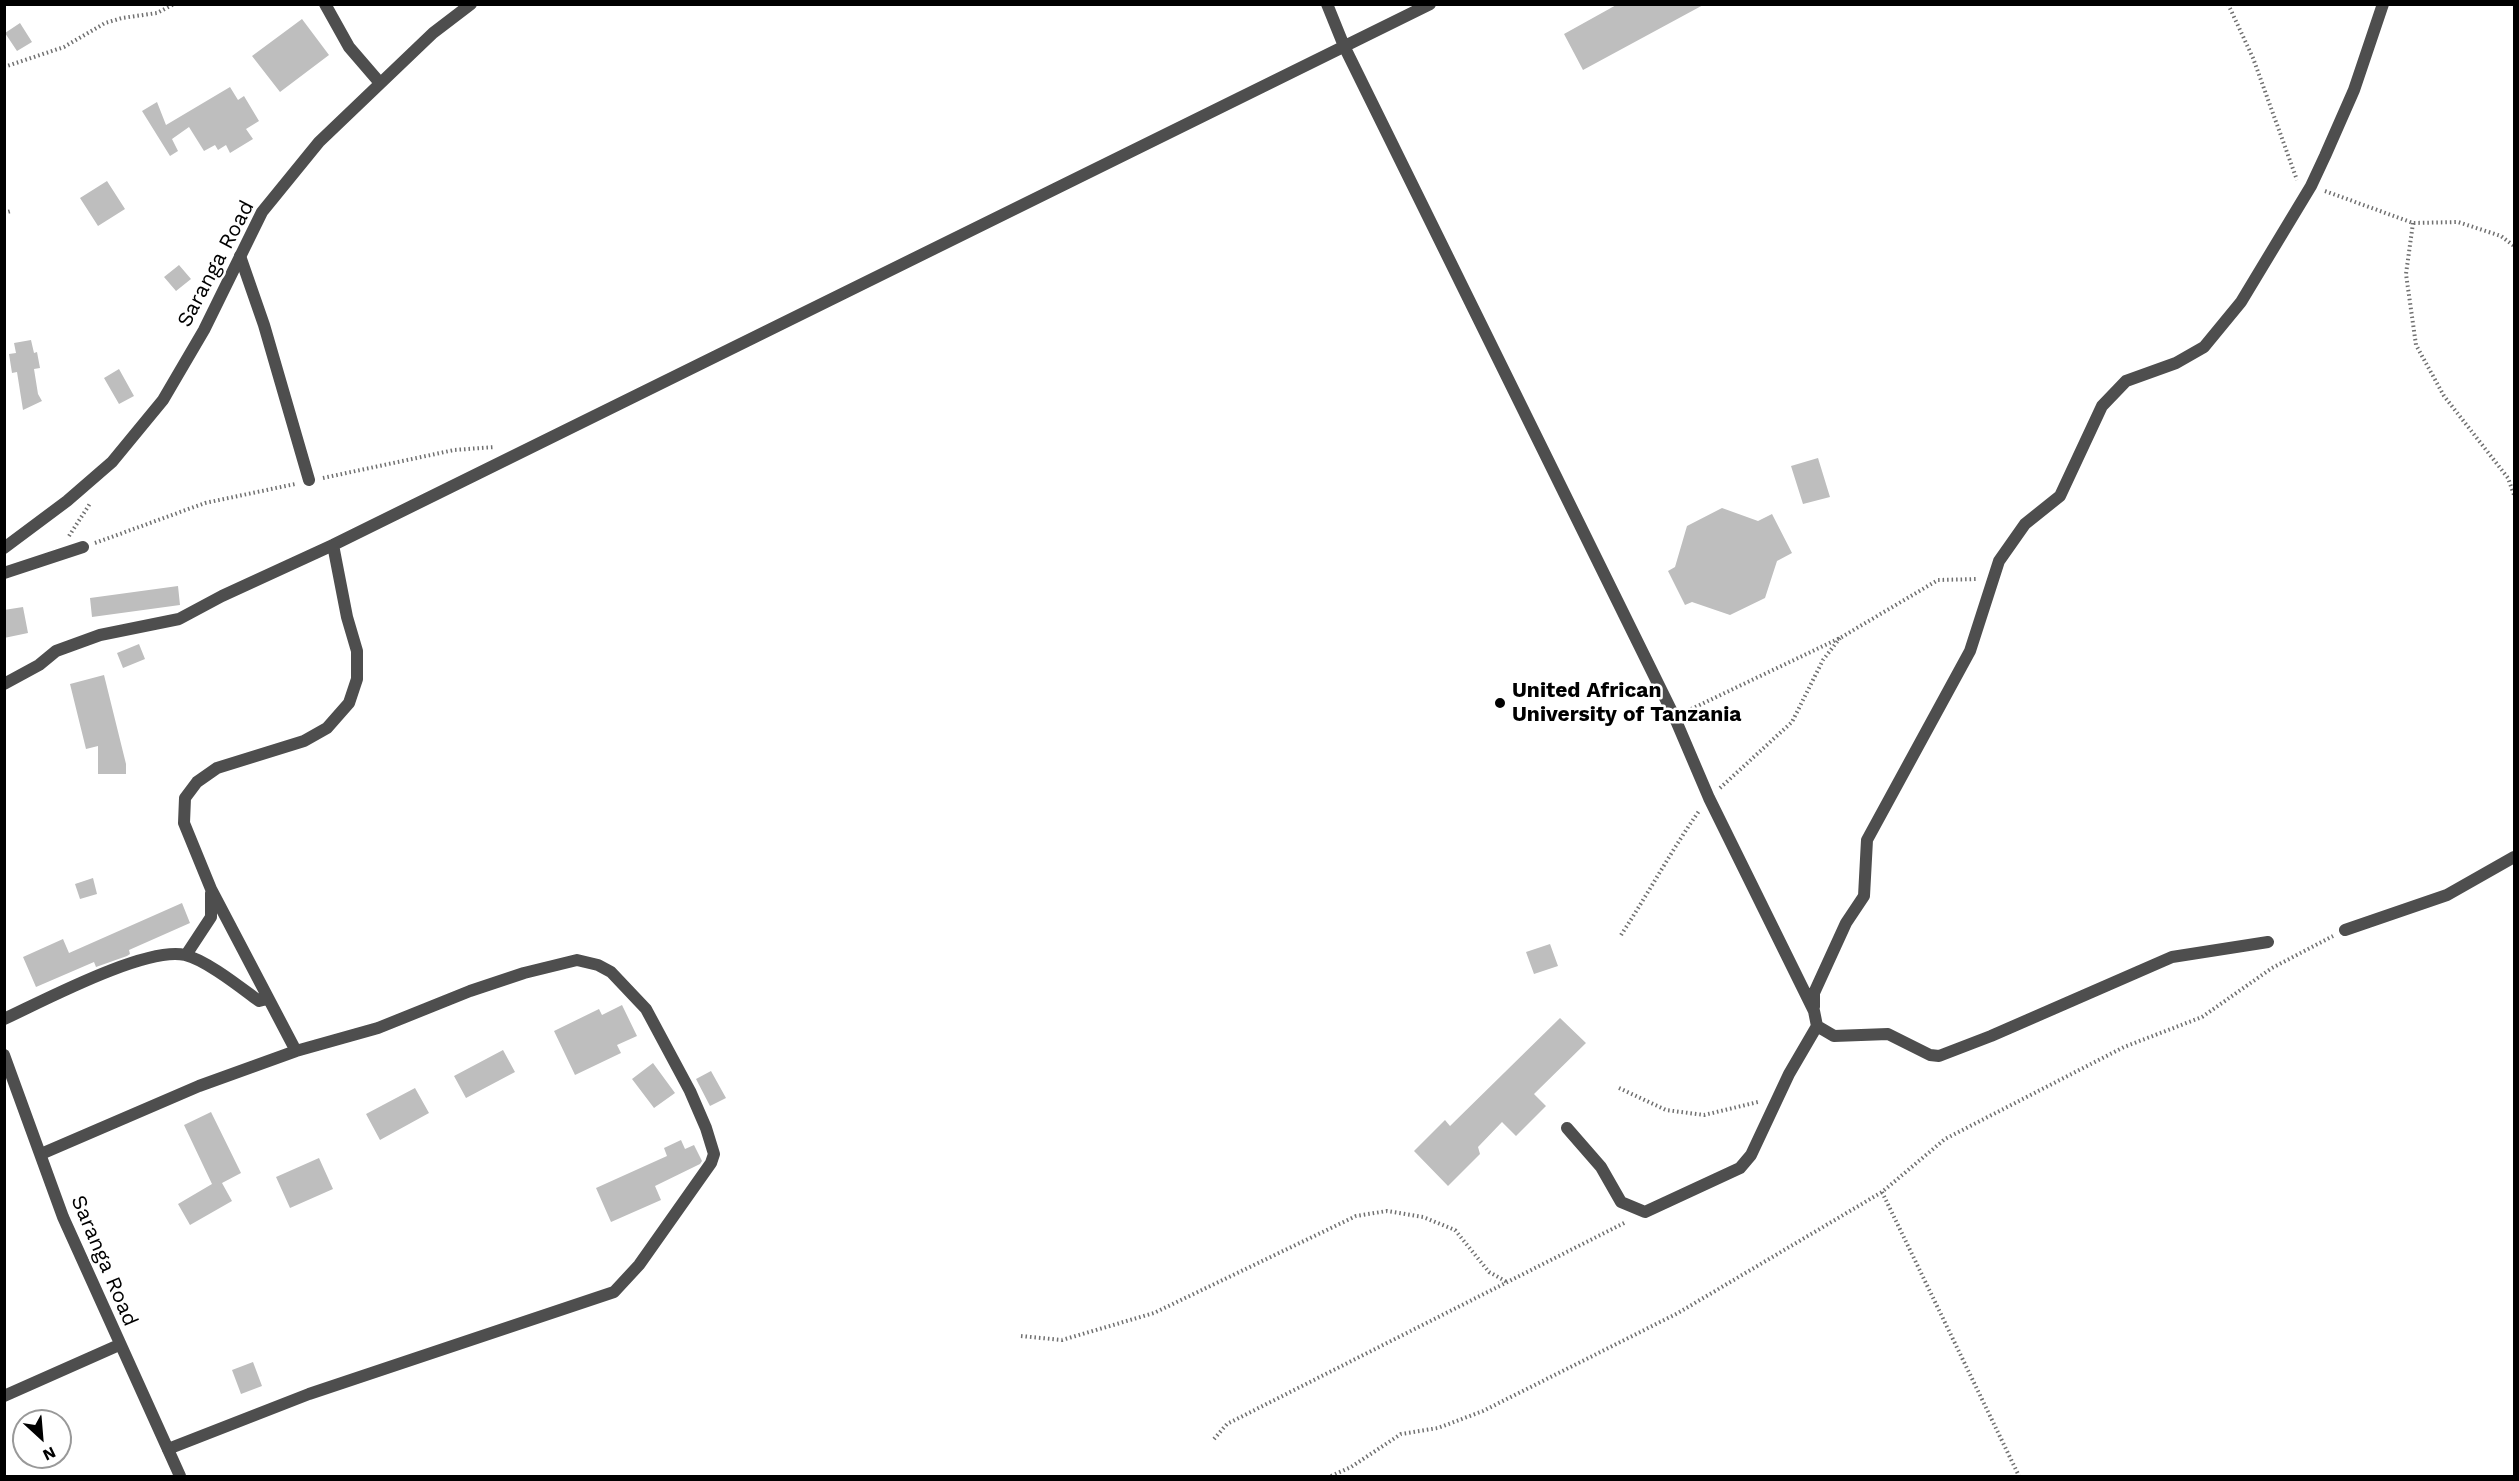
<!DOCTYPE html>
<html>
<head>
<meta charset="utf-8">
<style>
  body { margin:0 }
  #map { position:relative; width:2519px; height:1481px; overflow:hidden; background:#fff; font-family:"Work Sans",sans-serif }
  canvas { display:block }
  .frame { position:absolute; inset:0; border:6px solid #000; pointer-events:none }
  .north { position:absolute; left:12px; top:1409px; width:60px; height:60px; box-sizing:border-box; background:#fff; border:2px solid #999; border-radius:50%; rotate:154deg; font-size:16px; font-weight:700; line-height:24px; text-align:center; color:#000 }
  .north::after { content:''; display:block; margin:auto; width:21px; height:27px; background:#000; clip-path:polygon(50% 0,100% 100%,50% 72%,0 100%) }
</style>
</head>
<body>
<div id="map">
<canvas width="2519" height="1481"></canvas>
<div class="frame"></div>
<div class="north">N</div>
</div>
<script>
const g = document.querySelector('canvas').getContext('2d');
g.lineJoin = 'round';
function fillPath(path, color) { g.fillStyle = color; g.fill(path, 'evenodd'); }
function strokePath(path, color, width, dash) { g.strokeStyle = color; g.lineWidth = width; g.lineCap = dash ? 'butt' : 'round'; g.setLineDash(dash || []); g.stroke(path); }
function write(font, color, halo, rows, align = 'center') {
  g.font = font + ' "Work Sans",sans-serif'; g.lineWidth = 5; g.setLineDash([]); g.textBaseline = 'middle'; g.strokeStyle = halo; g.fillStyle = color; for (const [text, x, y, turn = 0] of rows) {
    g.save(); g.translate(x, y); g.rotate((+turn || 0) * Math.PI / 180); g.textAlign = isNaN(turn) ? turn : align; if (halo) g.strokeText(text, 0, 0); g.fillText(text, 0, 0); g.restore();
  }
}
const building = new Path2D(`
  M 1618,4 L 1705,4 L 1583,70 L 1564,34 Z
  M 302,19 L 329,55 L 280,92 L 252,56 Z
  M 20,23 L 32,42 L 17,51 L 5,33 Z
  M 230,87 L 238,100 L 244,96 L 259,121 L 246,129 L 253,139 L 230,153 L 226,145 L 218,150 L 215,145 L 204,151 L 189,127 L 172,139 L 178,151 L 170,156 L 142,111 L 157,102 L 166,125 Z
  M 107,181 L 125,209 L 98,226 L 80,198 Z
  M 179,265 L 191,279 L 176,291 L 164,277 Z
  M 31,340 L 34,353 L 37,352 L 40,368 L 34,369 L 38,394 L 42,401 L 23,410 L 17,372 L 12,373 L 9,354 L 16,353 L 14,343 Z
  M 119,369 L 134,396 L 119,404 L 104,378 Z
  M 1818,458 L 1830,497 L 1803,504 L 1791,466 Z
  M 1722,508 L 1758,521 L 1772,514 L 1792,553 L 1777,561 L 1765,598 L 1730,615 L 1692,602 L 1685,605 L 1668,571 L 1675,567 L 1687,526 Z
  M 178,586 L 180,605 L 92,617 L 90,598 Z
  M 23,607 L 28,633 L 4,638 L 4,610 Z
  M 139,644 L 145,659 L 123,668 L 117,653 Z
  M 104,675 L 126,764 L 126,774 L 98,774 L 98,746 L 86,749 L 70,684 Z
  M 93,878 L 97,894 L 80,899 L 75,884 Z
  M 182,903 L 190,923 L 129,950 L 130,954 L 127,956 L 96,967 L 94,962 L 36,987 L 23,957 L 63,939 L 69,953 Z
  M 1550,944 L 1558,966 L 1534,974 L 1526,952 Z
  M 622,1005 L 637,1036 L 617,1045 L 621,1053 L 575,1075 L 554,1031 L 599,1009 L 602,1015 Z
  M 1560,1018 L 1586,1043 L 1534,1094 L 1546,1106 L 1516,1136 L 1502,1122 L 1478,1147 L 1480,1154 L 1448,1186 L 1414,1151 L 1445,1120 L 1450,1126 Z
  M 503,1050 L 515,1072 L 466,1098 L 454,1076 Z
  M 653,1063 L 675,1093 L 654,1108 L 632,1079 Z
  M 711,1071 L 726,1098 L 710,1106 L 696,1079 Z
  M 415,1088 L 429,1113 L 380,1140 L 366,1114 Z
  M 211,1112 L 241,1173 L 222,1183 L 232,1201 L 190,1225 L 178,1204 L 212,1184 L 184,1125 Z
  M 681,1140 L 685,1149 L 694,1145 L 702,1161 L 700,1164 L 655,1186 L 661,1200 L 611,1222 L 596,1188 L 667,1156 L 664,1148 Z
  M 319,1158 L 333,1189 L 290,1208 L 276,1177 Z
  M 253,1362 L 262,1386 L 241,1394 L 232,1370 Z`);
const path = new Path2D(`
  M 2228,4 L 2253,58 L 2297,180
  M 4,67 L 64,47 L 105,23 L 122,18 L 157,13 L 174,4
  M 2325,191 L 2413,223 L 2458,222 L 2501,236 L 2514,246
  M 4,213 L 11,211
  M 2413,223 L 2406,274 L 2416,345 L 2444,396 L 2508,478 L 2514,495
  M 323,478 L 454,450 L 495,447
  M 69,536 L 91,502
  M 95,543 L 205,503 L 295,484
  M 1687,711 L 1840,638 L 1938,580 L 1977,579
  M 1720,788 L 1792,722 L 1823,660 L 1840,638
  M 1621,935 C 1648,894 1671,851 1699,811
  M 1619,1088 L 1666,1110 L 1704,1115 L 1758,1102
  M 1882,1192 L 2019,1476
  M 1021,1336 L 1062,1340 L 1154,1313 L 1356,1216 L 1387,1211 L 1423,1217 L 1455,1230 L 1489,1272 L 1507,1282
  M 1214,1439 L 1227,1424 L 1626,1222
  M 1331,1476 L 1351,1467 L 1401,1434 L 1438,1428 L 1483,1411 L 1678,1313 L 1882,1192 L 1945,1139 L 2124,1047 L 2202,1017 L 2272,968 L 2333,936`);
const service = new Path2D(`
  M 1327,4 L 1344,46 L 1674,716 L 1709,798 L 1814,1011 L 1817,1026 L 1834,1036 L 1888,1034 L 1930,1055 L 1939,1056 L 1991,1036 L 2172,957 L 2268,942
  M 240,256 L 264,325 L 309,480
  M 4,684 L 39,665 L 56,651 L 100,635 L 179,619 L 222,596 L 333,545 L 1430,4
  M 186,955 L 211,917 L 211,893
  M 1814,1007 L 1814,993 L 1846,923 L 1864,896 L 1867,840 L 1970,651 L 1999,561 L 2025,524 L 2060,496 L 2102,406 L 2126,381 L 2176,363 L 2204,347 L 2241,302 L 2311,186 L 2325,156 L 2354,90 L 2383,4
  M 4,1019 C 43,1001 146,946 185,955 C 206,960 240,987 259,1001 L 267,999
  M 296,1051 L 211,889 L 184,823 L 185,798 L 197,782 L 217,768 L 304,741 L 327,728 L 349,703 L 357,679 L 357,651 L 347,617 L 333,545
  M 1567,1128 L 1601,1167 L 1621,1202 L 1645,1212 L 1740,1168 L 1751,1155 L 1789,1074 L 1817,1026
  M 41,1154 L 199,1086 L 296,1051 L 378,1028 L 470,991 L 524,973 L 577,960 L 598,965 L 611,972 L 646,1009 L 690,1091 L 706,1128 L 714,1154 L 711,1163 L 639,1265 L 614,1292 L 309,1394 L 168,1449`);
const minor = new Path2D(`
  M 325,4 L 349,47 L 380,83
  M 4,548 L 67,501 L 112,462 L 163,400 L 204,330 L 262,212 L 319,142 L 433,33 L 471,4
  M 4,573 L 83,547
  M 2345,930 L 2447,895 L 2514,857
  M 4,1055 L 63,1217 L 180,1476
  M 4,1396 L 119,1345`);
const markers = [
  [1500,703,6,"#000"]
];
const streetNames = [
  ["Saranga Road",216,264,-62],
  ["Saranga Road",104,1261,67]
];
const poiNames = [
  ["United African",1512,691],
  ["University of Tanzania",1512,715]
];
fillPath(building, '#bebebe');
strokePath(path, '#707070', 4, [1.5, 3]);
strokePath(service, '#4e4e4e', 12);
strokePath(minor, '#4e4e4e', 12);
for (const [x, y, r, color] of markers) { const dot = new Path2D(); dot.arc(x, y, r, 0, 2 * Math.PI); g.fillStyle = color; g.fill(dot); strokePath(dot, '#fff', 2); }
write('21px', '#000', '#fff', streetNames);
write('bold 21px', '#000', '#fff', poiNames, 'left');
</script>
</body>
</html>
